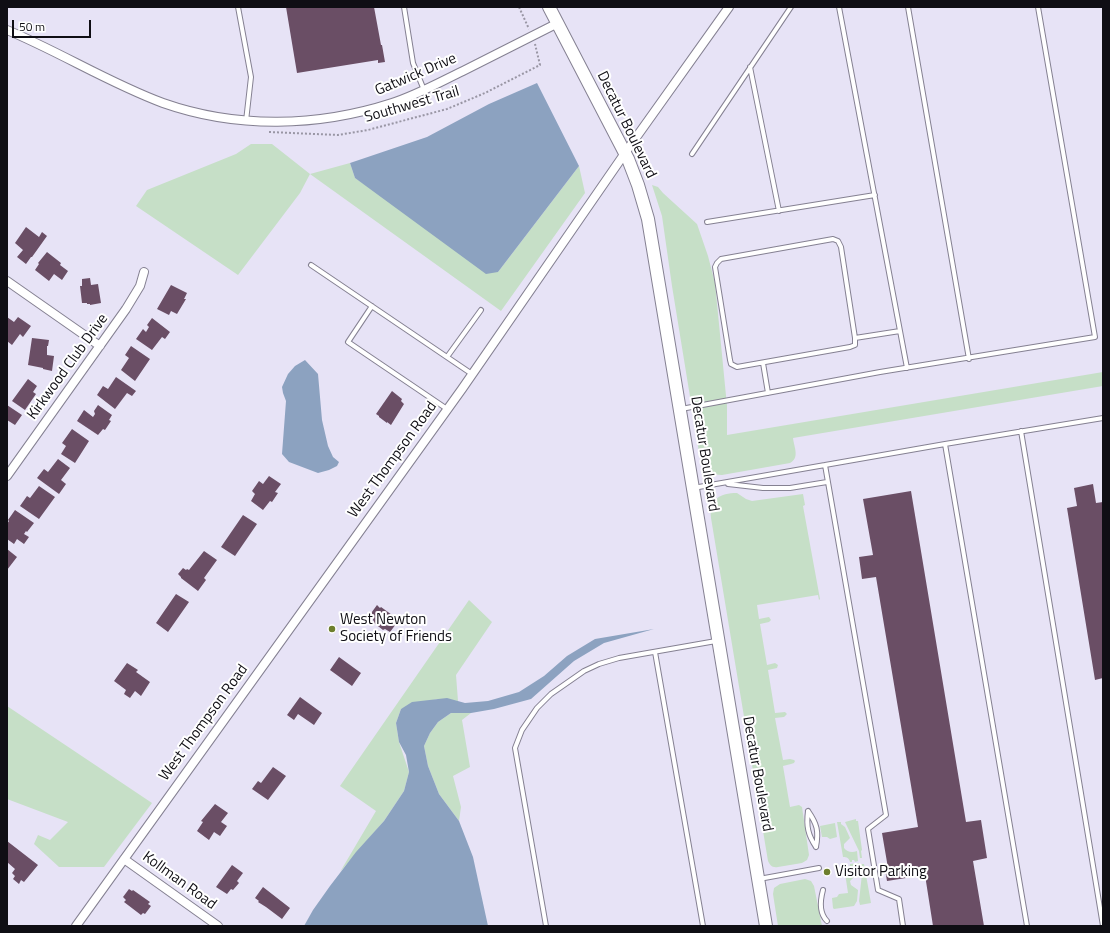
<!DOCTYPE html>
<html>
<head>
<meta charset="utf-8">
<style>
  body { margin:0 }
  #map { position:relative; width:1110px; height:933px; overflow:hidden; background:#e7e3f6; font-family:"Titillium Web",sans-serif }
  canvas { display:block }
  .frame { position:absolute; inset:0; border:8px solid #0f0e14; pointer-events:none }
  .scale { position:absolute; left:12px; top:20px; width:79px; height:18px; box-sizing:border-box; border:2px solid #0f0e14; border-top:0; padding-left:5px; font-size:12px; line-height:14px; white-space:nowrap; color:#0f0e14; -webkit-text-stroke:3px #fff; paint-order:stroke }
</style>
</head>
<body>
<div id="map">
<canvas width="1110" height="933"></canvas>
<div class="frame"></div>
<div class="scale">50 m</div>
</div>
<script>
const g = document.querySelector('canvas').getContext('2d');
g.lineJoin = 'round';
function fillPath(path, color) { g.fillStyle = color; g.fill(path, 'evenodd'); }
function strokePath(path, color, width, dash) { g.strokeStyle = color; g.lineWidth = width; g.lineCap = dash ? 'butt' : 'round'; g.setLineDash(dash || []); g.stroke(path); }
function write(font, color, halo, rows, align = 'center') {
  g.font = font + ' "Titillium Web",sans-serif'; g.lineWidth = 4; g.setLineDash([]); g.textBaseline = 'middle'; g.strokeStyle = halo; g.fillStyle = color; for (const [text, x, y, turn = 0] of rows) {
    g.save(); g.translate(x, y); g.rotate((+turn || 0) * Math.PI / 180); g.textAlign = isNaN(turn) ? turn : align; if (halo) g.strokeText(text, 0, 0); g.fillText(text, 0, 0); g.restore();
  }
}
const green = new Path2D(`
  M 251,144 L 272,144 L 310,174 L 350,163 L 355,178 L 498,272 L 579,166 L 585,193 L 501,311 L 310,174 L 300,193 L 238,275 L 136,206 L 147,190 L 236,154 Z
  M 652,185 L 658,187 L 663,193 L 697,224 L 708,256 L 715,283 L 727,406 L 727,435 L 1103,372 L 1103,386 L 793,438 C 794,447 800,458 790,463 L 722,475 C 711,475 703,469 700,458 L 672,286 L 662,216 Z
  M 737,493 L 746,499 L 752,501 L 803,494 L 805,505 L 803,506 L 820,599 L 819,600 L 818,595 L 757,605 L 759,619 L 769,617 L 771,620 L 769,622 L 760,624 L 767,665 L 775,663 L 778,665 L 777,668 L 768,670 L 775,713 L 785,712 L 787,714 L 784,717 L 775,718 L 783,760 L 790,759 L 794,760 L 795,761 L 794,763 L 791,764 L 783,766 L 790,807 L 799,805 L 802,807 L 809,855 L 807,860 L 802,863 L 778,867 C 772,868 770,865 768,861 L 711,518 C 709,499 720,493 737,493 Z
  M 469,600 L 492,622 L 456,675 L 458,701 L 437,699 L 401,709 L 396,723 L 399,742 L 409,772 L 404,791 L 384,821 L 340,872 L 376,811 L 340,786 Z
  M 7,706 L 152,803 L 104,867 L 59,867 L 34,844 L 38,835 L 50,840 L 68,822 L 7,799 Z
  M 451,713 L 471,713 L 462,720 L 470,767 L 453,776 L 461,807 L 459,821 L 439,794 L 428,766 L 424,746 L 430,733 L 438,722 Z
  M 856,819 L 856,821 L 858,821 L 862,850 L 861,851 L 862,858 L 860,858 L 859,851 L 845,822 Z
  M 837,822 L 841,822 L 841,824 L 845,827 L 850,838 L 844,844 L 844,848 C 847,852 852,853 857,851 L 858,861 L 855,862 L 854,860 L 852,860 L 852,862 L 850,862 C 849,858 847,857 843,857 Z
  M 835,823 L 837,837 L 830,839 L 827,837 L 822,837 L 820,826 Z
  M 859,863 L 860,875 L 855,876 L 850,881 L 851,885 L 858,890 L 857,901 L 854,906 L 834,909 L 833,908 L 832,898 L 837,897 L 839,894 L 848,893 L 845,873 L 849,869 L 850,864 Z
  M 861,864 L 864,864 L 871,903 L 860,905 L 859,901 L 862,874 Z
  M 805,879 L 811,881 L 814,886 L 822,926 L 778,926 L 773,894 L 774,888 L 780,884 Z`);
const water = new Path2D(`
  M 537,83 L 579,166 L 498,272 L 486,274 L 355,178 L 350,163 L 427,137 L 489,104 Z
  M 305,360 L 318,374 L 322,420 L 328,446 L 333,457 L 339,462 L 337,466 L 329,470 L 318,473 L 289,462 L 282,454 L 286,401 L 283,393 L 282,387 L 288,374 L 295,366 Z
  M 654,629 L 604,643 L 574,661 L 531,699 L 494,709 L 471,713 L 451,713 L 438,722 L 430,733 L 424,746 L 428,766 L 439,794 L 459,821 L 473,857 L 488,926 L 304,926 L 313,910 L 330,886 L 356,852 L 384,821 L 404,791 L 409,772 L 406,755 L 399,742 L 396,723 L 401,709 L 412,702 L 447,698 L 465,703 L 488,701 L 519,692 L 544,676 L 567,656 L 595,639 Z`);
const building = new Path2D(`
  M 286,7 L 374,7 L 381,45 L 382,45 L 385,62 L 378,63 L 378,60 L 297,73 Z
  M 26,227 L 39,237 L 42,232 L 47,236 L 32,257 L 31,257 L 26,264 L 17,257 L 23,250 L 15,243 Z
  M 47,252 L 61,263 L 60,265 L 68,271 L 62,280 L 54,274 L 49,281 L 35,270 L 39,264 L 38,263 Z
  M 90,278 L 91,285 L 98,284 L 101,303 L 90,305 L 90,304 L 87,304 L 87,303 L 82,303 L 80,286 L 82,286 L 82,279 Z
  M 171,285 L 187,293 L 184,299 L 186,299 L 177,314 L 171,311 L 169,315 L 157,309 Z
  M 7,317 L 14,322 L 18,317 L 31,326 L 23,337 L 20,334 L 12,345 L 7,341 Z
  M 152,318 L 170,332 L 165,339 L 162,337 L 152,350 L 136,339 L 143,329 L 146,332 L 149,327 L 147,325 Z
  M 32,338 L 49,340 L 48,346 L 47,346 L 47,355 L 54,356 L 52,371 L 43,369 L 43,368 L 28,365 Z
  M 131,346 L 150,359 L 135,381 L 121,370 L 129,358 L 125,355 Z
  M 116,377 L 136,391 L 132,396 L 127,393 L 115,409 L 97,395 L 103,386 L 108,389 Z
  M 28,379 L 37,386 L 33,392 L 36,394 L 25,410 L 12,401 Z
  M 392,391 L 402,399 L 401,401 L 404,404 L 391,425 L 387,422 L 387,423 L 379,417 L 379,416 L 376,414 Z
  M 7,405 L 22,415 L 15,425 L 7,420 Z
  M 98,405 L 112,415 L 109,420 L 111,421 L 105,430 L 103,429 L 98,435 L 77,421 L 84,410 L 93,417 L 95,414 L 94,411 Z
  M 72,429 L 89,441 L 75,463 L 61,454 L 66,446 L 62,443 Z
  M 58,459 L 70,468 L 61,480 L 66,484 L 59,494 L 37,478 L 44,469 L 48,472 Z
  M 269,476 L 281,484 L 275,492 L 278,493 L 272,502 L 270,501 L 263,510 L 251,501 L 255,494 L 252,491 L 259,481 L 263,484 Z
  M 1093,484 L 1096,503 L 1103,502 L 1103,678 L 1095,680 L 1067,508 L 1077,506 L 1074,488 Z
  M 39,486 L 55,497 L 39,519 L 20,506 L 27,496 L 30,498 Z
  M 911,491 L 966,822 L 981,820 L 987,858 L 973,861 L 984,926 L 933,926 L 925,875 L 887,881 L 885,869 L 888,868 L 882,833 L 918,827 L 876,577 L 862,579 L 859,557 L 873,555 L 863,499 Z
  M 15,510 L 34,523 L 27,532 L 26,531 L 24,534 L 29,537 L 24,544 L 17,539 L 14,544 L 7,539 L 7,524 L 9,521 L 8,520 Z
  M 243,515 L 257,524 L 235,556 L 221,547 Z
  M 7,549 L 17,557 L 7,570 Z
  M 204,551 L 217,560 L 204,578 L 206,580 L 198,591 L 181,578 L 181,577 L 178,574 L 183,568 L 186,570 L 187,569 L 189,570 Z
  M 176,594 L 189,602 L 168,632 L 156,623 Z
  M 377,605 L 380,608 L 381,607 L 399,620 L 390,632 L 385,629 L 383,630 L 374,623 L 373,619 L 369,616 Z
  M 339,657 L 361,673 L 352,686 L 330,670 Z
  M 127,663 L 138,670 L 136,672 L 150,682 L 141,696 L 135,691 L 130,698 L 124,694 L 126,690 L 114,681 Z
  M 300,697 L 322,713 L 314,725 L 298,714 L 294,720 L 287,715 Z
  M 273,767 L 286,776 L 268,800 L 252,789 L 258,781 L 261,783 Z
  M 215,804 L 228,813 L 221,822 L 227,826 L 220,836 L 214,832 L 209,840 L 197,831 L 203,822 L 201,821 Z
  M 7,841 L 38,865 L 24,882 L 21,880 L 19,884 L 13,879 L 15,876 L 12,873 L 15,869 L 7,862 Z
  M 232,865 L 243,873 L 237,881 L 239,883 L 233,890 L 231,889 L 227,894 L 216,887 Z
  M 263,887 L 290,908 L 282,919 L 266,907 L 258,902 L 259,901 L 255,898 Z
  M 129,889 L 132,891 L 133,890 L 150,902 L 148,904 L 151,906 L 145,914 L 143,913 L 141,915 L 124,902 L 126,900 L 123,897 Z`);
const path = new Path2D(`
  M 519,7 L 529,29
  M 269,132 L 338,135 L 368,130 L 447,109 L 485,93 L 540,65 L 535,44`);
const lane = new Path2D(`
  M 238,7 L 251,77 L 246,121
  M 404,7 L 413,63 L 424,90
  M 839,7 L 907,368
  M 908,7 L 969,359
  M 750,67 L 779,211
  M 692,154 L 791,7
  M 707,222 L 875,195
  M 833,239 L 838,241 L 841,247 L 855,338 L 855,345 L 850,347 L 737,367 L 731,364 L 730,360 L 715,267 L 717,263 L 721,259 Z
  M 311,265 L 472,374
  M 372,306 L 348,342 L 447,409
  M 855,338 L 900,331
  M 447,357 L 481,310
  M 763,363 L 768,393
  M 681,409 L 880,372 L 1095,337 L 1038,7
  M 1021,431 L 1103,926
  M 945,444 L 1027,926
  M 728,484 L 763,488 L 790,488 L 827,482
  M 693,488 L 825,465
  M 655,652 L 703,926
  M 808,811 C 817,824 819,831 816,847
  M 808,811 C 806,826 808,835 816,847
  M 759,879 L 819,868
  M 823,890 C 820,901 819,913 827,921
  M 546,926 L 515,748 L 522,730 L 537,708 L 551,694 L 584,671 L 599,664 L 619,658 L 716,641
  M 903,926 L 899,899 L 878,890 L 868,829 L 886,815 L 825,465 L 945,444 L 1103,418`);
const street = new Path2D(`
  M 7,30 C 60,52 109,83 163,103 C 237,129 318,127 392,103 C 417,95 440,82 463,71 C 495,55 526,39 558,23
  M 7,281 L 100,346
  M 7,476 L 126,309 L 140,286 L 144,272
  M 124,859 L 218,926
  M 76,926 L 462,389 L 625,153 L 729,7`);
const secondary = new Path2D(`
  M 549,7 L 628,159 L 638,185 L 648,219 L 766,926`);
const markers = [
  [332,629,4,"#6d7e2d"],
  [827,872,4,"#6d7e2d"]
];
const streetNames = [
  ["Gatwick Drive",416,75,-23],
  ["Southwest Trail",412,105,-16],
  ["Decatur Boulevard",626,125,64],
  ["Kirkwood Club Drive",68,367,-54],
  ["Decatur Boulevard",704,454,81],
  ["West Thompson Road",393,460,-54],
  ["West Thompson Road",204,723,-54],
  ["Decatur Boulevard",757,774,80],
  ["Kollman Road",179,881,36]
];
const poiNames = [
  ["West Newton",340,620],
  ["Society of Friends",340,637],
  ["Visitor Parking",835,872]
];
fillPath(green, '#c6dfc7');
fillPath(water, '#8ca2c0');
fillPath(building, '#6a4e65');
strokePath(lane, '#858192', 6);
strokePath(street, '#858192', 10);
strokePath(secondary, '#858192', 14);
strokePath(path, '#9996a4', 2, [2, 2]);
strokePath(lane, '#fff', 4);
strokePath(street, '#fff', 8);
strokePath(secondary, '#fff', 12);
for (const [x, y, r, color] of markers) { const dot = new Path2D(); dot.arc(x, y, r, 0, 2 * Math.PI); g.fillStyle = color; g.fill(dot); strokePath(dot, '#fff', 1.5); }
write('15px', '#0f0e14', '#fff', streetNames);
write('15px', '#0f0e14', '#fff', poiNames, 'left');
</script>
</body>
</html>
